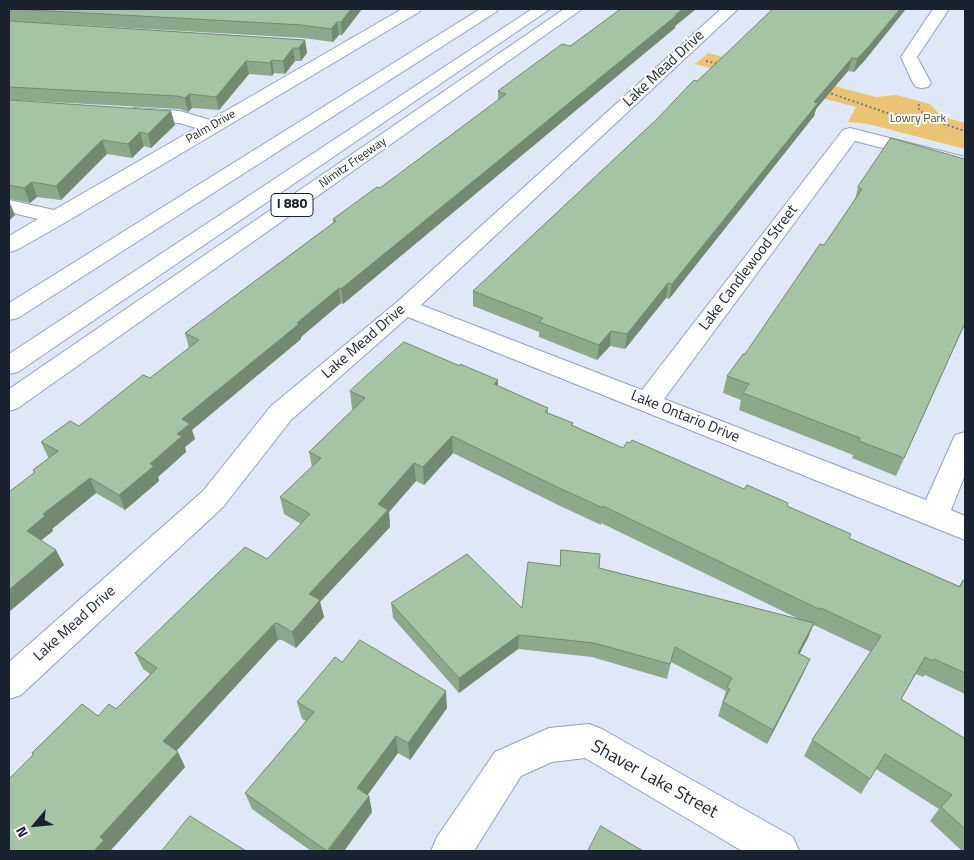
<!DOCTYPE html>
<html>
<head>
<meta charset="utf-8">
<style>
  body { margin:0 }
  #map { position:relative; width:974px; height:860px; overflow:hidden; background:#e0e8f7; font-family:"Titillium Web",sans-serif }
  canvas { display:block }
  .frame { position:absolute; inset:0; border:10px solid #1a212f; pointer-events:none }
  .north { position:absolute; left:10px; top:800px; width:50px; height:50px; -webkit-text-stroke:4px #fff; paint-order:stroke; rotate:242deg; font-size:14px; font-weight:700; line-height:20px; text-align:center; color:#1a212f }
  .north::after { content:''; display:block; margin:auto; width:18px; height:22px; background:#1a212f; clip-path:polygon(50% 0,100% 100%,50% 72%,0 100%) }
</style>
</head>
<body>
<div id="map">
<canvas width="974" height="860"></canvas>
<div class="frame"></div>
<div class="north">N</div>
</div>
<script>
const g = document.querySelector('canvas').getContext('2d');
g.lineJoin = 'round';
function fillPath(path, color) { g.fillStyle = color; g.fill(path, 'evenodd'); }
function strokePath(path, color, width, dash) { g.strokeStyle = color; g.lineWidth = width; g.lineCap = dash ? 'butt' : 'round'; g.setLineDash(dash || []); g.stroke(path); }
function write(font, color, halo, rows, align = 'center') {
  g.font = font + ' "Titillium Web",sans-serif'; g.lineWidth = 4; g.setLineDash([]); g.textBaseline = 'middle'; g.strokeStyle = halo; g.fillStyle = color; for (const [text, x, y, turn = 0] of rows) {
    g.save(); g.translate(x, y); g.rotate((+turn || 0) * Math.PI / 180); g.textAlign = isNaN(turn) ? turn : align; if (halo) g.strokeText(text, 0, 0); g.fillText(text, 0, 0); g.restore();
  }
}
const green = new Path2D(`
  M 708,53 L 876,97 L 896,95 L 930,104 L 942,117 L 965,123 L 965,149 L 868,124 L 848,122 L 856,107 L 695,64 Z`);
const path = new Path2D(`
  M 706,61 L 720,64
  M 827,92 L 890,114 L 920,116 L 965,131
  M 919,104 L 918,108 L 927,117`);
const street = new Path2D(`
  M 402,9 L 421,9 L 419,12 L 66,222 L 17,250 L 9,252 L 9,236 L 38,219 L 9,212 L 9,200 L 54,210 L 196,128 L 179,123 L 128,118 L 126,114 L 128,110 L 135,108 L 180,111 L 210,120 Z
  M 721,9 L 738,9 L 421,305 L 642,390 L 843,130 L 850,128 L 965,157 L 965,169 L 855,141 L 664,399 L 926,500 L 955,435 L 965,432 L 965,475 L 951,510 L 965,516 L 965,540 L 408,317 L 291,420 L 223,507 L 21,695 L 9,699 L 9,662 L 203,491 L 271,406 L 397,302 Z
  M 933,9 L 949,9 L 917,57 L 931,83 L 928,87 L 922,88 L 916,87 L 913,83 L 901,57 Z
  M 589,724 L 602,729 L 793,837 L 799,851 L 742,851 L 585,758 L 552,762 L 521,776 L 474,851 L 431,851 L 437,837 L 495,752 L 549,728 Z`);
const highway = new Path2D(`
  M 480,9 L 498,9 L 496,12 L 18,318 L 9,320 L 9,303 Z
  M 532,9 L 550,9 L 18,372 L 9,374 L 9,354 Z
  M 564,9 L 582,9 L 18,408 L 9,411 L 9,389 Z`);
const wall = new Path2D(`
  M 9,9 L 362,9 L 342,35 L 339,35 L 333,42 L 303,38 L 9,21 Z
  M 621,9 L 696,9 L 675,26 L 675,28 L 343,304 L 341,303 L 301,337 L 301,339 L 192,430 L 195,439 L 185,447 L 186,452 L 158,477 L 159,481 L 125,510 L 96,493 L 52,529 L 53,531 L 41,540 L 64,565 L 9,612 L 9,492 L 34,473 L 33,470 L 50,458 L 48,457 L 41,442 L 79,426 L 150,378 L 189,348 L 185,333 L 333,223 L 333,219 L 380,188 L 498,100 L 498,91 L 570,46 Z
  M 773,9 L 866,59 L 854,72 L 848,71 L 816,109 L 814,116 L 669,299 L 666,298 L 625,349 L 610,346 L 597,360 L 539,337 L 539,332 L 473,306 L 473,291 L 656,120 Z
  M 9,21 L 305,40 L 307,53 L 301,61 L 295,61 L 285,74 L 274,73 L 272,76 L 249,74 L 219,110 L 192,108 L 188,112 L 180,109 L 13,100 L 175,125 L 151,148 L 144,146 L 132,158 L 107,154 L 61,200 L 37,197 L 30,203 L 9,199 Z
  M 891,138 L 965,324 L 896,476 L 852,458 L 853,455 L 739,410 L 741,400 L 723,393 L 727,376 L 745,354 L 824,245 L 855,200 L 858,187 Z
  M 460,366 L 498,380 L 498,386 L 548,408 L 548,413 L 573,423 L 572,425 L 623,448 L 744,489 L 787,506 L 849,538 L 959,586 L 963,580 L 965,581 L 965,694 L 925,675 L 923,677 L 916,674 L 901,699 L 964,738 L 965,737 L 965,851 L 962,851 L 930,821 L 939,809 L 876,769 L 861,794 L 804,756 L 812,740 L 871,652 L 814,625 L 814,626 L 813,626 L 799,654 L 803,674 L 767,744 L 718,716 L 726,691 L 671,662 L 667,679 L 592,657 L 518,649 L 459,693 L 393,618 L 391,603 L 522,608 L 560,566 L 599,568 L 799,619 L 601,523 L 601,525 L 556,504 L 453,453 L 424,485 L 416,481 L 389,512 L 390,527 L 320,602 L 324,617 L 296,648 L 282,640 L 278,640 L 176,751 L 185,767 L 111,850 L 112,851 L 9,851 L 33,755 L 32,753 L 98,716 L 116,709 L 150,674 L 143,669 L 135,653 L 267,559 L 301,524 L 284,514 L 280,497 L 312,467 L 309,452 L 354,409 L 352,409 L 350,391 Z
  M 342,662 L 447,708 L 410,760 L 398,753 L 367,795 L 369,796 L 372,812 L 344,851 L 311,851 L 252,809 L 245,793 L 306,721 L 302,719 L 297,702 Z`);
const shadedWall = new Path2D(`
  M 351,9 L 362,9 L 342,35 L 341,22 Z
  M 683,9 L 696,9 L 675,26 L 675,28 L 343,304 L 341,289 Z
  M 900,9 L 906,9 L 866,59 L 854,72 L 857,59 Z
  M 337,22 L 339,35 L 333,42 L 331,29 Z
  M 305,40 L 307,53 L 301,61 L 299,48 Z
  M 293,48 L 295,61 L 285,74 L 283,61 Z
  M 852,58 L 848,71 L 816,109 L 814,116 L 669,299 L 672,284 L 814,102 Z
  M 272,60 L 274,73 L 272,76 L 270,63 Z
  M 246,61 L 249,74 L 219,110 L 216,97 Z
  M 189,94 L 192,108 L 188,112 L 185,98 Z
  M 171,111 L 175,125 L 151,148 L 148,134 Z
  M 140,132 L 144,146 L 132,158 L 128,144 Z
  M 102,140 L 107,154 L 61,200 L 56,186 Z
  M 32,182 L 37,197 L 30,203 L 24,188 Z
  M 9,201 L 15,215 L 9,221 Z
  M 668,283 L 666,298 L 625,349 L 627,334 Z
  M 339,288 L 341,303 L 301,337 L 301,339 L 192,430 L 195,439 L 185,447 L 186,452 L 158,477 L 159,481 L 125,510 L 119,495 L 177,434 L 182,419 Z
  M 611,331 L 610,346 L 597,360 L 599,345 Z
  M 498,380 L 498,398 L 494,384 Z
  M 452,436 L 453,453 L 424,485 L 423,467 Z
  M 414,463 L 416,481 L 389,512 L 390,527 L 320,602 L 324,617 L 296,648 L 292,632 L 309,594 L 378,504 Z
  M 90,478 L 96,493 L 52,529 L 53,531 L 34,546 L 27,531 L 43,514 Z
  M 56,550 L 64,565 L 9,612 L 9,590 Z
  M 814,623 L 808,638 L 792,668 L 798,653 Z
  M 274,624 L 278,640 L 171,757 L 163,741 Z
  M 519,635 L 518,649 L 459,693 L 459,678 Z
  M 810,659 L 803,674 L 767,744 L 773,730 Z
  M 446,691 L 447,708 L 410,760 L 408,743 Z
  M 396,736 L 398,753 L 361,804 L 357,788 Z
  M 178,752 L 185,767 L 111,850 L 112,851 L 94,851 L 100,837 Z
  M 369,796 L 372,812 L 344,851 L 328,851 Z`);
const building = new Path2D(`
  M 14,9 L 351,9 L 341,22 L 337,22 L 331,29 L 301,25 Z
  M 621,9 L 683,9 L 675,15 L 677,15 L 341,289 L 339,288 L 297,323 L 299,324 L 182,419 L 190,424 L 177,434 L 182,436 L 150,464 L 154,466 L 119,495 L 90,478 L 43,514 L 45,516 L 27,531 L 56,550 L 9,590 L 9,492 L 35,472 L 33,470 L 58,451 L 41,442 L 70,421 L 79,426 L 143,375 L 150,378 L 199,340 L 185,333 L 336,221 L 333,219 L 377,187 L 380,188 L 506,94 L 498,91 L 514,79 L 562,44 L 570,46 Z
  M 773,9 L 900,9 L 869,46 L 857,59 L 852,58 L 814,102 L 818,103 L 672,284 L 668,283 L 627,334 L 611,331 L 599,345 L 539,322 L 543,318 L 473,291 L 656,120 L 694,80 L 697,81 Z
  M 9,21 L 305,40 L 299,48 L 293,48 L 283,61 L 272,60 L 270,63 L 246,61 L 216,97 L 189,94 L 185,98 L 177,96 L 9,87 Z
  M 9,100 L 171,111 L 148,134 L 140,132 L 128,144 L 102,140 L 56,186 L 32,182 L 24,188 L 9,185 Z
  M 891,138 L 965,159 L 965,323 L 904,458 L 859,441 L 860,438 L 743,393 L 749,384 L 727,376 L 743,354 L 745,354 L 820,244 L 824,245 L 862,189 L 858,187 Z
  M 404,342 L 460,366 L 460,364 L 498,380 L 494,384 L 548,408 L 545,412 L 573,423 L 571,425 L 623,448 L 627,442 L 630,443 L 632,440 L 744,489 L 747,485 L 788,503 L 787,506 L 851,534 L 849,538 L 960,587 L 963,580 L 965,581 L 965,673 L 934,659 L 933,661 L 925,657 L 901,699 L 964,738 L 965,737 L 965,829 L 941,807 L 952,795 L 885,754 L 870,779 L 812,740 L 881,636 L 821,608 L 821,610 L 603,506 L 603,508 L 557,487 L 452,436 L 423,467 L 414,463 L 378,504 L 388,510 L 309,594 L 320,600 L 292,632 L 277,623 L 274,624 L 163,741 L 178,752 L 100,837 L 104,840 L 94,851 L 9,851 L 9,779 L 34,754 L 32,753 L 82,704 L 98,716 L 109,704 L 116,709 L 157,668 L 135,653 L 245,547 L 267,559 L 310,514 L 280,497 L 321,458 L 309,452 L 365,398 L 350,391 Z
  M 561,550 L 600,554 L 599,568 L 814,623 L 798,653 L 810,659 L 773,730 L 723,702 L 730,689 L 727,687 L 732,678 L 675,647 L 670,664 L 594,643 L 519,635 L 459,678 L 391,603 L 467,554 L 522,608 L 528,562 L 560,566 Z
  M 360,640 L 446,691 L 408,743 L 396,736 L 357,788 L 369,796 L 327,851 L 245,793 L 314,712 L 297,702 L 335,657 L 342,662 Z
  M 190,816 L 246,851 L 162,851 Z
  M 601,826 L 643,851 L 588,851 Z`);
const farParknames = [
  ["Lowry Park",918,119]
];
const farStreetnames = [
  ["Palm Drive",211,127,-30],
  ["Nimitz Freeway",353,163,-35]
];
const shields = [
  [292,205,42]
];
const shieldNames = [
  ["I 880",292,205]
];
const streetNames = [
  ["Lake Mead Drive",664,69,-43],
  ["Lake Candlewood Street",749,268,-53],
  ["Lake Mead Drive",364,342,-41],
  ["Lake Ontario Drive",685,417,22],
  ["Lake Mead Drive",75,624,-42]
];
const nearStreetnames = [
  ["Shaver Lake Street",654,780,29]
];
fillPath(green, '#ebc473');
strokePath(street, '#8ea0c5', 2);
strokePath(highway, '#8ea0c5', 2);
strokePath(path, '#747b8a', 2, [2, 2.5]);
fillPath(street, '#fff');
fillPath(highway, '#fff');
fillPath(wall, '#8da98c');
fillPath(shadedWall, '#738972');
fillPath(building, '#a4c4a3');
strokePath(building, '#738972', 1);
write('12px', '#58461d', '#fff', farParknames);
write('12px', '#1a212f', '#fff', farStreetnames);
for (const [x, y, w] of shields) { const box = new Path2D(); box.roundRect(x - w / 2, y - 11.5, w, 23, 4); g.fillStyle = '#fff'; g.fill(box); strokePath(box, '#1a212f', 1); }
write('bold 14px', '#1a212f', null, shieldNames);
write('15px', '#1a212f', '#fff', streetNames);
write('18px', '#1a212f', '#fff', nearStreetnames);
</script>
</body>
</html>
